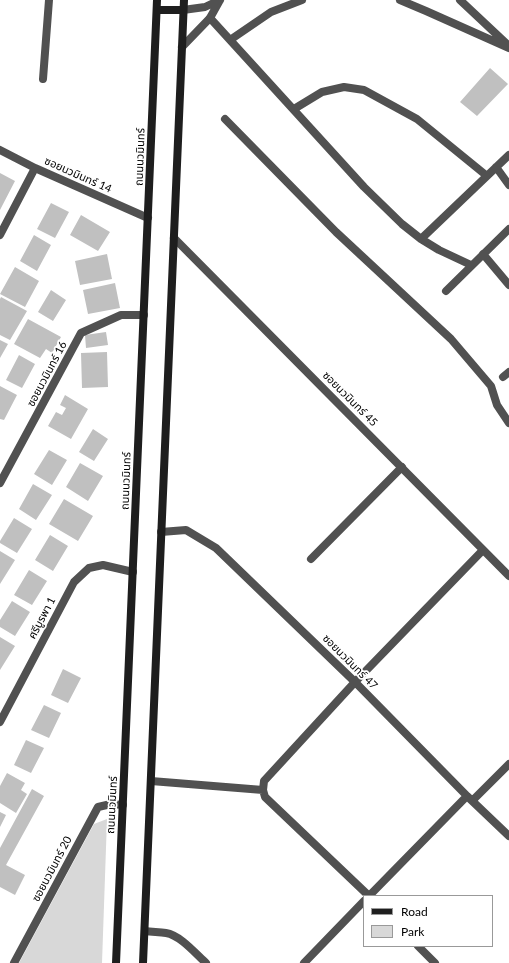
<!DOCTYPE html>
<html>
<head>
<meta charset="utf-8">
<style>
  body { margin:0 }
  #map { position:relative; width:509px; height:963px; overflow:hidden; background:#fff; font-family:Lato,sans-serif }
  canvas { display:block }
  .legend { position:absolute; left:363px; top:895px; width:130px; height:52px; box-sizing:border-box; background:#fff; border:1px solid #999; margin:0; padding:5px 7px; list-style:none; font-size:12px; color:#000 }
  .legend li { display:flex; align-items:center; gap:8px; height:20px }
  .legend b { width:20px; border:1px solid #999 }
</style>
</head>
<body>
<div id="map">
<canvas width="509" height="963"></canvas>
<ul class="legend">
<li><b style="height:5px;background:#1e1e1e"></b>Road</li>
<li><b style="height:11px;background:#d8d8d8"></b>Park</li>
</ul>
</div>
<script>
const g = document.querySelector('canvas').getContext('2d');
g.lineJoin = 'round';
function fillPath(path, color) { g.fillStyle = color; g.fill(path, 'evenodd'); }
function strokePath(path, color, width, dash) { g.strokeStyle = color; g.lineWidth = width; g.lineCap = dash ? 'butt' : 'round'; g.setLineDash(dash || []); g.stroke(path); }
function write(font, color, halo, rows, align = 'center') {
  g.font = font + ' Lato,"Noto Sans Thai",sans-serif'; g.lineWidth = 3.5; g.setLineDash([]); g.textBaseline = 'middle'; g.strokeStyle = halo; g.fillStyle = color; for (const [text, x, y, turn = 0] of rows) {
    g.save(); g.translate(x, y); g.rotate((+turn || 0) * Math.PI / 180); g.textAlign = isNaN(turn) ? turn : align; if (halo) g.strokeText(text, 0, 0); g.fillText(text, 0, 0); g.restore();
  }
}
const green = new Path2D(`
  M 107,819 L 102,963 L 19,963 L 94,824 Z`);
const building = new Path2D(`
  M 490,68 L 508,84 L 477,116 L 460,102 Z
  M 0,173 L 15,181 L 0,210 Z
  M 51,203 L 69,212 L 55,238 L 37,229 Z
  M 81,215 L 110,232 L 98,251 L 70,235 Z
  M 34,235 L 51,245 L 37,271 L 20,261 Z
  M 107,254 L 112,279 L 80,285 L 75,261 Z
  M 15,267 L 39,281 L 25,307 L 0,294 Z
  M 115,283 L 120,308 L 88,314 L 83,290 Z
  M 51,290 L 66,300 L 53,321 L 38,312 Z
  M 1,297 L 27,311 L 10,340 L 0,335 L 0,299 Z
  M 28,319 L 61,337 L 52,353 L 46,349 L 40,358 L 14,344 Z
  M 106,332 L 108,345 L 86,348 L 85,335 Z
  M 0,340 L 8,344 L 0,358 Z
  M 107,352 L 108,387 L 82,388 L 81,353 Z
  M 19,355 L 35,364 L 22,388 L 6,380 Z
  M 0,386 L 17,395 L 4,420 L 0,419 Z
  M 65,395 L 88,409 L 71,439 L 48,426 L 56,412 L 62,415 L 66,408 L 60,405 Z
  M 93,429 L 108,439 L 94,461 L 79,452 Z
  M 49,450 L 67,460 L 52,485 L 34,474 Z
  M 80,463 L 103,476 L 88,501 L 66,487 Z
  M 33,484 L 52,495 L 36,520 L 19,509 Z
  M 64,499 L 93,516 L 78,541 L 49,524 Z
  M 14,518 L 32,529 L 17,553 L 0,543 L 0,541 Z
  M 50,535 L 68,546 L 53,571 L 35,560 Z
  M 0,551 L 15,560 L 0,584 Z
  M 29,570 L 47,581 L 32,605 L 14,595 Z
  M 12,601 L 30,612 L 15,636 L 0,627 L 0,620 Z
  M 0,637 L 15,646 L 0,670 Z
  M 63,669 L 81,678 L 68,703 L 51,695 Z
  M 44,705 L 61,713 L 49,738 L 31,730 Z
  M 26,740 L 44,748 L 31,773 L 14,765 Z
  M 7,773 L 25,783 L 21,790 L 27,794 L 16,813 L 0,803 L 0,786 Z
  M 32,789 L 44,796 L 6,865 L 25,875 L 15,895 L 0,887 L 0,848 Z
  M 0,812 L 6,815 L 0,827 Z`);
const service = new Path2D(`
  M 311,559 L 402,467
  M 145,931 C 152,932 159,932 166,933 C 180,935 196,954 206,963`);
const minor = new Path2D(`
  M 400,0 L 426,11 L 509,48
  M 460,0 L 509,46
  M 210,18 L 364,187 L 402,224 L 421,239 L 439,250 L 471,265
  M 230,40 L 271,12 L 302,0
  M 43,79 L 49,0
  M 294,109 L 322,92 L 344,87 L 364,90 L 417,119 L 487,176
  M 225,119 L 336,232 L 451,339 L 491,386 L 497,405 L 509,423
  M 0,150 L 35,168 L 148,218
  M 496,167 L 509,185
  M 0,235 L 35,168
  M 174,238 L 509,576
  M 421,239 L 509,155
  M 483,254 L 509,285
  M 446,291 L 509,229
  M 503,377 L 509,372
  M 0,483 L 81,333 L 121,315 L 144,315
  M 161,532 L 186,530 L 216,548 L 355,682 L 467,796 L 509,836
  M 0,722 L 74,582 L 89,568 L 103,565 L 133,572
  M 151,781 L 263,790
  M 467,796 L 369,896 L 265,797 L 263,790 L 264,781 L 355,682 L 483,550
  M 473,800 L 509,764
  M 418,946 L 435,963
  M 14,963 L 98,807 L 111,804 L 123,805
  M 304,963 L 364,901`);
const tertiary = new Path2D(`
  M 183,10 L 205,7 L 220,0
  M 182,47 L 210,18 L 220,0`);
const secondary = new Path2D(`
  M 157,10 L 183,10
  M 116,963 L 157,0
  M 143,963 L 184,0`);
const streetNames = [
  ["ถนนนวมินทร์",140,157,-88],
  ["ซอยนวมินทร์ 14",78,175,24],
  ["ซอยนวมินทร์ 16",47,374,-62],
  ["ซอยนวมินทร์ 45",350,399,45],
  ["ถนนนวมินทร์",126,481,-88],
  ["ศรีบูรพา 1",42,618,-62],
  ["ซอยนวมินทร์ 47",350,662,45],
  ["ถนนนวมินทร์",112,805,-87],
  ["ซอยนวมินทร์ 20",52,869,-62]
];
fillPath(green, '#d8d8d8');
fillPath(building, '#c0c0c0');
strokePath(service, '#515151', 8);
strokePath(minor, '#515151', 8);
strokePath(tertiary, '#515151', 8);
strokePath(secondary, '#1e1e1e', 8);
write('11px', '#000', '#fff', streetNames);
</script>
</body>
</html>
